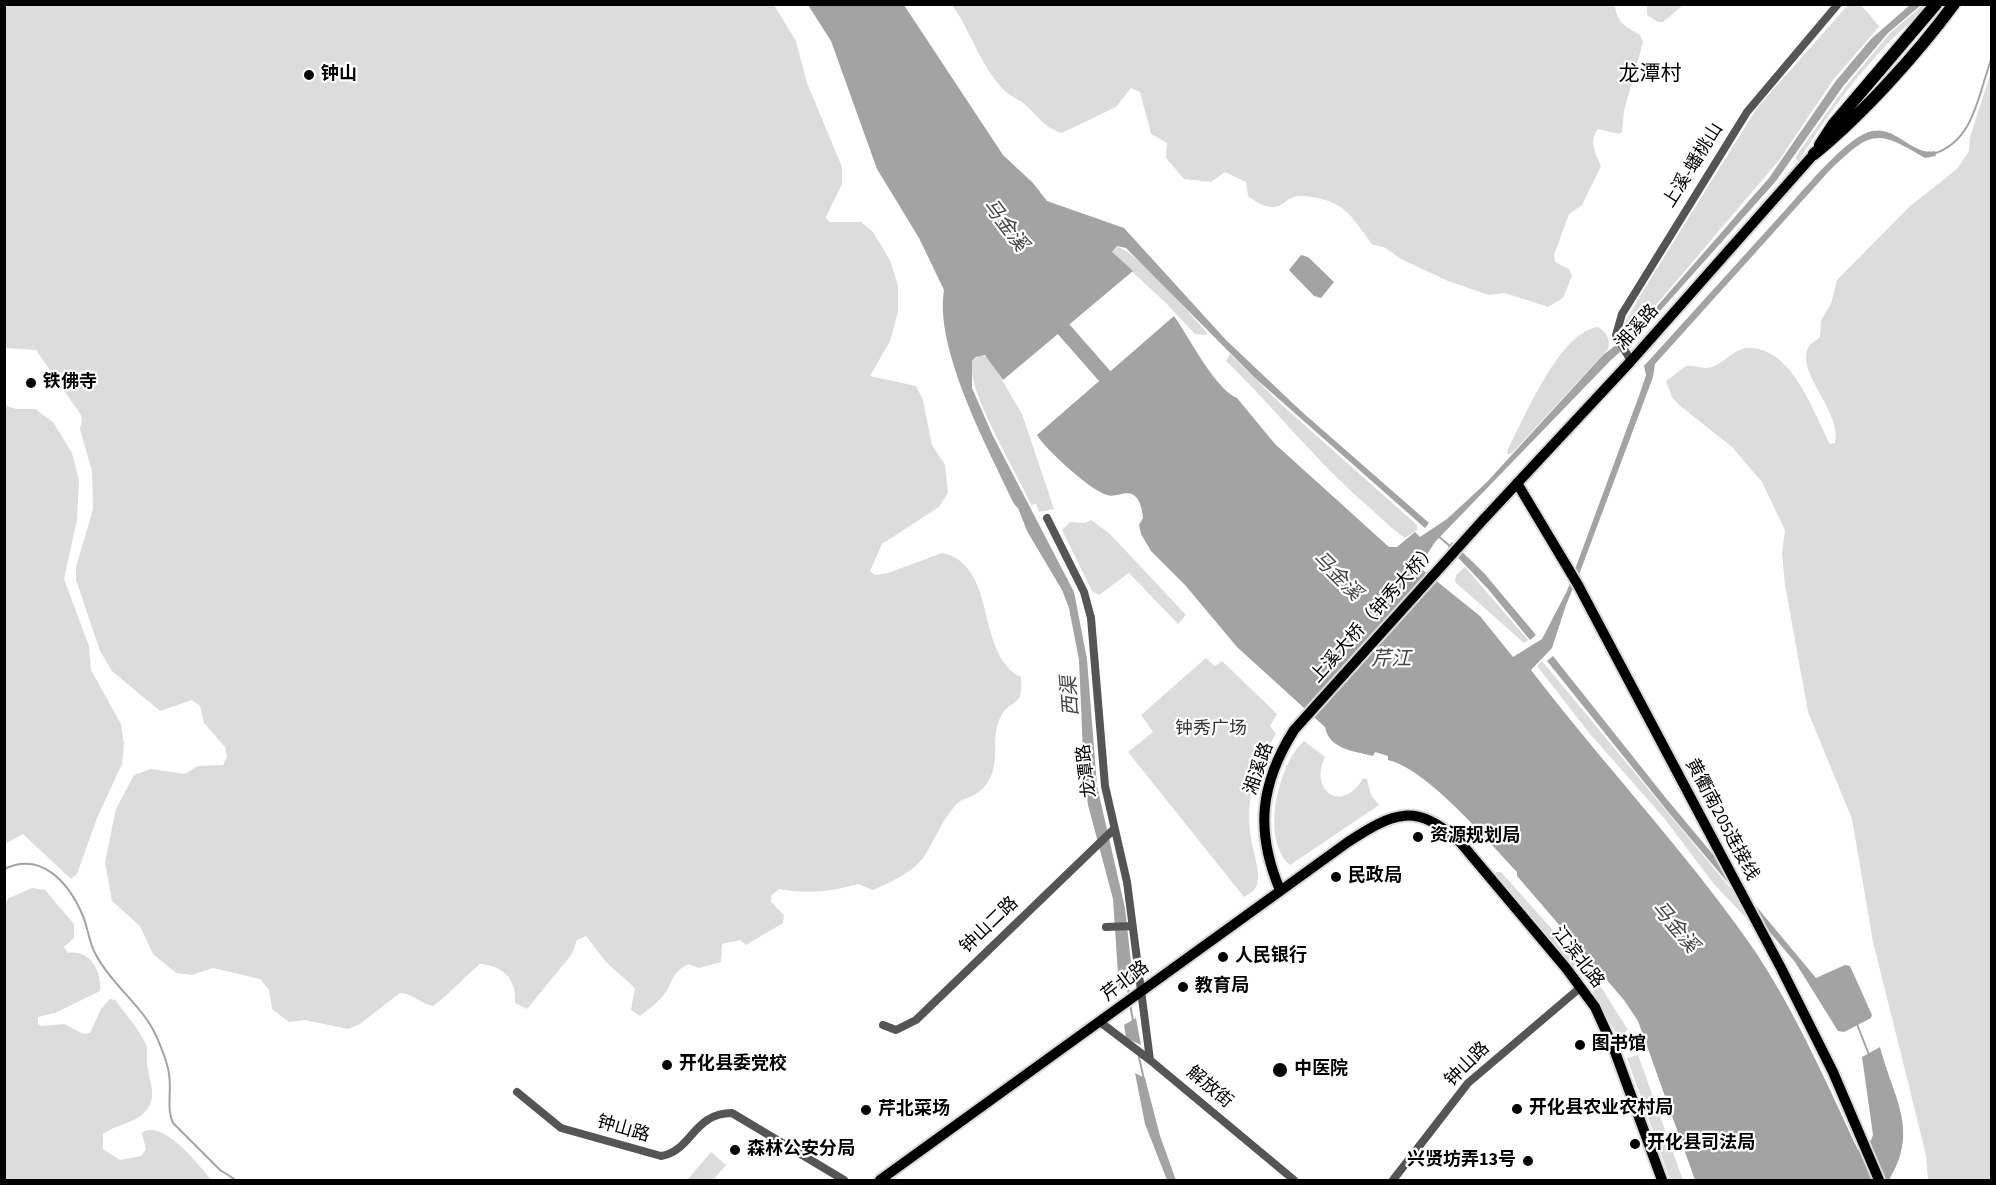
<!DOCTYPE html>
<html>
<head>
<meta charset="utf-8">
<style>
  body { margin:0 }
  #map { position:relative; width:1996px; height:1185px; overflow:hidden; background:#fff; font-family:"Source Sans 3",sans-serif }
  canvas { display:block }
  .frame { position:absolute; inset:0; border:6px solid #000; pointer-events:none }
</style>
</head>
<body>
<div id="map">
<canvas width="1996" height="1185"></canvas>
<div class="frame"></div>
</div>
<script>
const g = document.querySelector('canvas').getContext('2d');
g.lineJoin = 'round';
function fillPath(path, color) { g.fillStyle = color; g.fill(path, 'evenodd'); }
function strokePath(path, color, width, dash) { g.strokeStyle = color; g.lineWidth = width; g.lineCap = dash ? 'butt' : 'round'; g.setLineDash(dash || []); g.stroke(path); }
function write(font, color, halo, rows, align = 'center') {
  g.font = font + ' "Source Sans 3","Noto Sans SC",sans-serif'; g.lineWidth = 4.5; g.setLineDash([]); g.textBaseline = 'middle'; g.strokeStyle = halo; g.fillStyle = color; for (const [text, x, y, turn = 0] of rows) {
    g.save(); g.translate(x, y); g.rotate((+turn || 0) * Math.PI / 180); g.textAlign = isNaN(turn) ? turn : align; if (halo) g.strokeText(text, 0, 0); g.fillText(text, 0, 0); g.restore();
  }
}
const green = new Path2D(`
  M 5,4 L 774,5 L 796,41 L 807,83 L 842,167 L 842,184 L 826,217 L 829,222 L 861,222 L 873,232 L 890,260 L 898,286 L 898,312 L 890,341 L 870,376 L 916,386 L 923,400 L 932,445 L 945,465 L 948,493 L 939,507 L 882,544 L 870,571 L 875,575 L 888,573 L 942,553 C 999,565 974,654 1021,677 C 1024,710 1010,697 1000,718 C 991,737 999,760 991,776 C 979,801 966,793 954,807 C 941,822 934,842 923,858 C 911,874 890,882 873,890 L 858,884 C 832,892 806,894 779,889 L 771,896 L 771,902 L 784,915 L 783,923 L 746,945 L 740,940 L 722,944 L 721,962 L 699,968 L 689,964 C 669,973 674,984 662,997 C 656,1004 647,1010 640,1016 L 631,1010 L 635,988 L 606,962 L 586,936 L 577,940 L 572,954 L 527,1009 L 515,1003 C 517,979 503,966 480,964 C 464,977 450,994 433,1006 C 421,1004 412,993 400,993 L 360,1024 L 348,1029 L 305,1020 L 289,1022 L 272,1009 L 269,990 L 260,979 L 213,968 L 192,975 L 176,973 L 153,954 L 140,926 L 112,901 L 105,862 L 116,809 L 134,775 L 151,769 L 185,774 L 198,766 L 223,765 L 227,757 L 225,747 L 204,723 L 200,706 L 192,700 L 160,711 L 112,671 L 100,651 L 76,580 L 76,567 L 93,509 L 92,472 L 80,429 L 82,421 L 81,415 L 36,350 L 5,348 Z
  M 952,5 L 1615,5 C 1616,22 1626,27 1640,35 L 1643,42 L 1624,111 L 1622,132 L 1619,134 L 1598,129 C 1588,140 1596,154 1601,166 L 1582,205 L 1569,214 L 1554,255 L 1555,262 L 1569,269 L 1572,276 L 1563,298 L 1548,307 L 1505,293 L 1489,295 L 1448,281 L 1401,259 L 1384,247 L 1373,245 C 1362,232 1351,211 1335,204 C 1326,199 1304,194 1294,197 C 1289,198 1286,202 1282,204 C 1271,212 1257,203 1248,196 L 1246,182 L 1225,172 L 1211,182 L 1184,179 L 1166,158 L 1167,143 L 1151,134 L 1140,92 L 1131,88 L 1116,107 L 1062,133 C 1041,126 1038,115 1022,102 C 1016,98 1008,95 1003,89 C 980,65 971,31 952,5 Z
  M 1647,5 L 1647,4 L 1683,5 L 1663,22 L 1658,22 L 1647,15 Z
  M 1848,5 L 1861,5 L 1879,26 L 1878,28 L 1833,80 L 1780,159 L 1638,326 L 1625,333 L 1624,324 L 1646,286 L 1757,108 Z
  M 1923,5 L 1931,5 C 1920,18 1905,26 1893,38 C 1857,75 1825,117 1799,161 L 1796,161 L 1796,156 L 1846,86 L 1890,33 Z
  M 1991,72 L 1991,1180 L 1928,1180 L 1926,1155 L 1873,942 L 1852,819 L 1808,712 L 1785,585 L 1782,554 L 1785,530 L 1762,482 L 1732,447 L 1679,405 L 1672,397 L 1666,381 L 1686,366 C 1695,365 1702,370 1712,367 C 1726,362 1733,349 1748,348 C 1792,346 1814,414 1830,444 L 1835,443 C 1842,412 1799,377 1807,350 C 1809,344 1815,341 1820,337 L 1821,320 L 1831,304 L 1837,280 L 1910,206 L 1957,169 L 1969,151 L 1970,137 Z
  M 1117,247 C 1134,249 1190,314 1205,330 L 1207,335 L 1195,334 L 1167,304 L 1114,255 L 1112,252 Z
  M 1598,327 C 1606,331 1611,340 1608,349 L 1513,452 L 1508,455 L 1507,451 C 1525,418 1558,333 1598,327 Z
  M 1230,354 L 1283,406 L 1417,525 L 1417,530 L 1405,538 C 1392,529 1381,518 1370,508 C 1317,463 1276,409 1226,361 Z
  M 981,355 L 989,358 L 1022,414 L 1054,509 L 1039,512 L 1036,504 L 1031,505 C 1018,473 966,391 972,361 Z
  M 5,405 L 16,409 L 35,409 L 53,422 L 72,453 L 79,481 L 77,520 L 64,579 L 89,646 L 91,670 L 121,724 L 124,744 L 122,764 L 97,818 L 77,874 L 71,879 L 23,834 L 5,844 Z
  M 1091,520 L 1110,534 L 1186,615 L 1178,624 L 1129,573 L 1099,595 L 1092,591 L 1062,530 L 1070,522 L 1084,523 Z
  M 1465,567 L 1528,640 L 1524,643 L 1455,582 L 1456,575 Z
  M 1206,658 L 1215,666 L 1222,661 L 1277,714 L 1270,726 L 1276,734 C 1255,768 1245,798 1251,839 C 1253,852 1261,872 1257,885 C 1255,891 1250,893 1244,897 L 1128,752 L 1153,732 L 1141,715 Z
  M 1542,661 L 1737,896 L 1750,919 L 1749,921 L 1713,883 L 1664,818 L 1590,734 L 1537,666 Z
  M 1304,741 L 1325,757 C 1308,792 1344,814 1363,778 L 1367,779 L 1371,795 L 1379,805 L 1290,865 C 1260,840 1278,764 1304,741 Z
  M 1496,872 L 1501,872 L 1575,955 L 1578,961 L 1572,967 L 1494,877 Z
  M 32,888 L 45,890 L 74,924 L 74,938 L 64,947 L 68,953 C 90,949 102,971 100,991 L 55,1013 L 38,1017 L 38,1024 L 41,1026 L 65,1024 L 83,1034 L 90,1033 L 101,1009 L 110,999 L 115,1000 C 125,1013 137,1027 145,1042 C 149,1050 146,1056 147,1064 C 149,1080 159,1099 144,1113 C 134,1123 115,1125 103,1134 L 103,1149 L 120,1160 L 141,1156 L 146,1149 L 142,1133 C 161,1117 200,1166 211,1180 L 5,1180 L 5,903 L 9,898 Z
  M 1597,987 L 1601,987 L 1628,1030 L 1618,1036 L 1592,993 Z
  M 1638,1055 L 1683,1180 L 1670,1180 L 1627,1058 Z
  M 711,1152 L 726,1165 L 713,1180 L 690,1180 L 688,1179 Z`);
const water = new Path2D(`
  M 808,5 L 904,5 L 1003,155 L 1033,183 L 1047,201 L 1124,228 L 1226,340 L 1301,411 L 1429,523 L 1425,528 L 1255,378 L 1126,248 L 1117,246 L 1112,252 L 1133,271 L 1003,380 L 985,355 L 976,357 L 972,361 L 972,388 L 993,436 L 1074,592 L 1087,659 L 1097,786 L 1125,908 L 1133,981 L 1119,989 L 1113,899 L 1088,805 L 1084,776 L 1079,660 L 1069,608 L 1062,590 L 1027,531 L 1018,508 L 1014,504 C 989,450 934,350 944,290 L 919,238 L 877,169 L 831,41 Z
  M 1910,5 L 1921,5 L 1888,33 L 1844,85 L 1776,181 L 1635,339 L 1611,360 L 1435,542 L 1419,567 L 1480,616 L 1513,657 L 1542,639 L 1567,591 L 1640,393 L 1646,375 L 1644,366 C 1689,316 1734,267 1779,217 C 1799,196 1845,137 1872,131 C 1897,126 1912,156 1935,151 L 1936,156 L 1925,158 C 1875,128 1871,131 1829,171 L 1655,364 L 1653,377 L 1580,572 L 1566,605 L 1552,648 L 1531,670 C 1602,763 1683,848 1750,944 C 1793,1006 1826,1082 1858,1150 L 1871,1140 L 1873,1135 L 1862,1057 L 1880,1047 C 1893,1098 1920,1129 1889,1180 L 1695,1180 L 1638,1021 L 1624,1000 L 1517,876 L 1517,872 C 1489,842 1426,768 1388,760 L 1388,756 L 1375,752 L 1373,756 C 1353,751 1329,749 1325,727 L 1237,647 L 1185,585 L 1151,551 L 1141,534 L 1139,525 L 1143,518 C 1142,510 1141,502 1135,496 C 1127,489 1116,498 1107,495 C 1090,490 1046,450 1037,435 L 1174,316 C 1189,337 1215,389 1237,398 L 1275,444 L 1389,547 L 1397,547 L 1415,532 L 1420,537 L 1447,519 L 1487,482 L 1603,355 L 1638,328 L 1769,178 L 1835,82 L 1871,39 Z
  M 1301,255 L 1308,257 L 1334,282 L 1321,298 L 1314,296 L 1289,270 Z
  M 1452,542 L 1484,573 L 1536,635 L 1530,640 L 1488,589 L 1448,547 Z
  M 1553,656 L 1665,797 L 1816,978 L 1845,965 L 1850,966 L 1872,1015 L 1871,1018 L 1844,1032 L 1838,1031 L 1795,962 L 1669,813 L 1547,661 Z
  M 1136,1018 L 1141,1045 L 1126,1038 L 1124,1025 Z
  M 1135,1073 L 1145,1078 L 1160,1136 L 1176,1180 L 1167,1180 L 1165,1175 L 1145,1124 Z`);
const stream = new Path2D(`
  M 1933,154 C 1975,141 1978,94 1992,57
  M 1437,535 L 1451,547
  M 4,869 C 42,851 69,883 83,916 C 88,928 89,943 96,955 C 112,986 145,1007 158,1040 C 162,1050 168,1063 169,1074 C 172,1090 166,1109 173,1123 L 220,1170 L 236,1180
  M 1127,982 L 1129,995
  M 1130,1003 L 1133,1021
  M 1857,1024 L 1869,1055
  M 1139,1057 L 1144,1080`);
const river = new Path2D(`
  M 1052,316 L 1117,390`);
const minor = new Path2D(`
  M 1631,361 L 1616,335 L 1622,314 L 1747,112 L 1838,4
  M 1047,518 L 1084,592 L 1091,618 L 1105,786 L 1127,882 L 1150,1060
  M 1106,927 L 1132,926
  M 1100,1022 L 1150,1060 L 1294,1180
  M 883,1025 L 896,1030 L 916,1020 L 1113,830
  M 517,1092 L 561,1128 L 661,1156 C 692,1151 693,1113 732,1113 L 844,1180
  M 1393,1180 L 1468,1083 L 1581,987`);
const major = new Path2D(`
  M 1517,483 L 1578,585 L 1781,968 L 1833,1072 L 1879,1180
  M 1280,890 C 1255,831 1260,784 1294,730 L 1482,521 L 1631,361 L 1814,154
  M 880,1180 L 1348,842 C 1394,812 1416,802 1460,842 L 1566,968 L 1595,1007 L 1614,1049 L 1662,1180`);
const highway = new Path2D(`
  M 1820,145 L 1833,125 L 1936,4
  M 1814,154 C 1862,115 1917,54 1954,4`);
const markers = [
  [309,75,6,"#000"],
  [31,383,6,"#000"],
  [1418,837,6,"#000"],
  [1336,877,6,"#000"],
  [1223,957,6,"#000"],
  [1183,987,6,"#000"],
  [1580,1045,6,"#000"],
  [667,1065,6,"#000"],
  [1280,1070,8,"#000"],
  [1517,1109,6,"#000"],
  [866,1110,6,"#000"],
  [1635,1144,6,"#000"],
  [735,1150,6,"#000"],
  [1528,1161,6,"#000"]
];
const poiNames = [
  ["钟山",321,75],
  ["铁佛寺",43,383],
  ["资源规划局",1430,837],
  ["民政局",1348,877],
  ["人民银行",1235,957],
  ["教育局",1195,987],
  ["图书馆",1592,1045],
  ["开化县委党校",679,1065],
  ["中医院",1294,1070],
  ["开化县农业农村局",1529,1109],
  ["芹北菜场",878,1110],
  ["开化县司法局",1647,1144],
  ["森林公安分局",747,1150],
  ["兴贤坊弄13号",1516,1161,"right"]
];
const streetNames = [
  ["上溪-蟠桃山",1694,166,-58],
  ["湘溪路",1638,328,-48],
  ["上溪大桥（钟秀大桥）",1375,614,-48],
  ["湘溪路",1260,769,-71],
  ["龙潭路",1088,771,-97],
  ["黄衢南205连接线",1721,820,62],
  ["钟山二路",990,926,-44],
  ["江滨北路",1577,958,52],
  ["芹北路",1126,982,-37],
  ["钟山路",1468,1065,-45],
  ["解放街",1209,1088,40],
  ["钟山路",623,1130,16]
];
const parkNames = [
  ["钟秀广场",1211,730]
];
const waterNames = [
  ["马金溪",1004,226,53],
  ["马金溪",1336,577,45],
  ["芹江",1391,661],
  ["西渠",1072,696,-94],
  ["马金溪",1674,928,50]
];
const quarterNames = [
  ["龙潭村",1650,75]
];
fillPath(green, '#dcdcdc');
fillPath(water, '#a3a3a3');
strokePath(stream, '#a3a3a3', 2);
strokePath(river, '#a3a3a3', 15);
strokePath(major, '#dbdbdb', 14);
strokePath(highway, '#dbdbdb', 15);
strokePath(minor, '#555', 8);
strokePath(major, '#000', 10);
strokePath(highway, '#000', 12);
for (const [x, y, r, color] of markers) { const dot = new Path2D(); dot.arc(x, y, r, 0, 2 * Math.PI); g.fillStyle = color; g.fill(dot); strokePath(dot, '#fff', 2); }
write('bold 18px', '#000', '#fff', poiNames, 'left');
write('18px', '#000', '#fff', streetNames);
write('18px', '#333', '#fff', parkNames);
write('italic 20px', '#444', '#fff', waterNames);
write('21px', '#000', '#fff', quarterNames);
</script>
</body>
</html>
